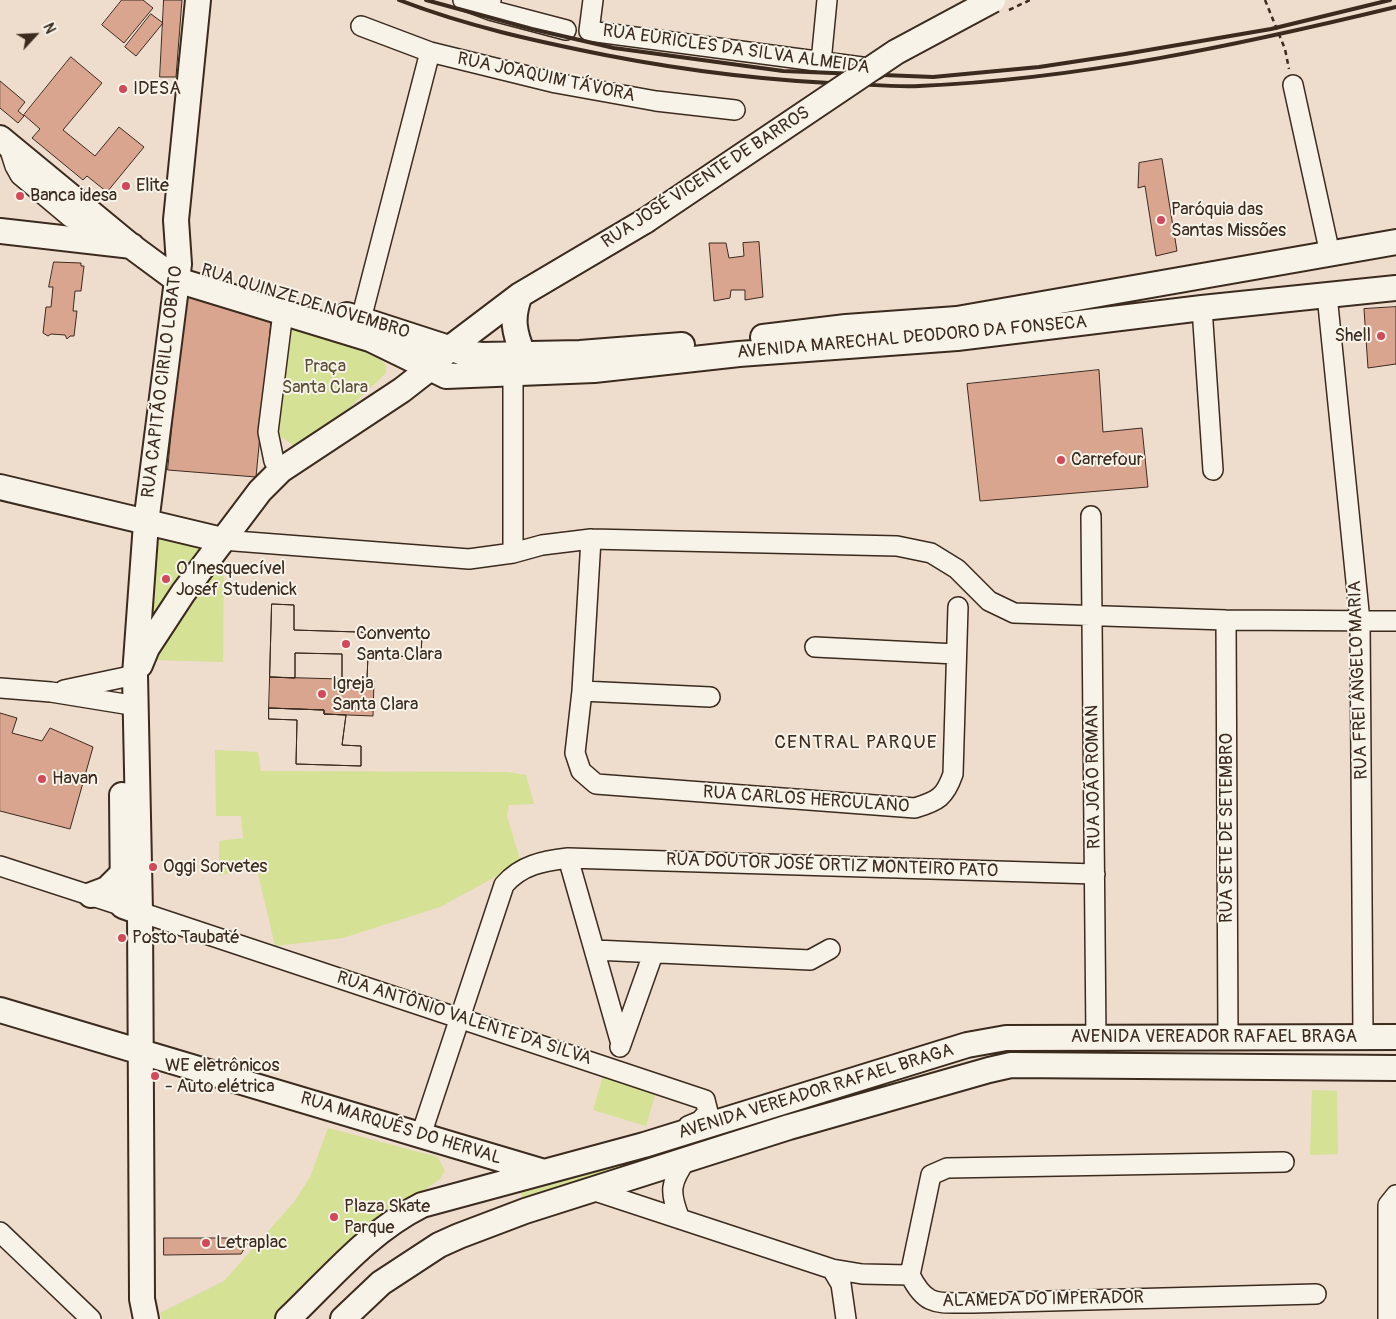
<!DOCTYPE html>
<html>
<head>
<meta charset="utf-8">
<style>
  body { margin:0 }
  #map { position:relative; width:1396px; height:1319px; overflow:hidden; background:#eedccd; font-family:Pangolin,sans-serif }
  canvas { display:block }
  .north { position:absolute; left:10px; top:10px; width:50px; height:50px; -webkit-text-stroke:4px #f7f3e8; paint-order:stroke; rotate:65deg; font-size:14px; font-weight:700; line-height:20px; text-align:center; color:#3b2a1e }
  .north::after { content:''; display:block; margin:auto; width:18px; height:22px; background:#3b2a1e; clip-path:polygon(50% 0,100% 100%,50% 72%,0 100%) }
</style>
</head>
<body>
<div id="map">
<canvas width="1396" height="1319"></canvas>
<div class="north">N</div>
</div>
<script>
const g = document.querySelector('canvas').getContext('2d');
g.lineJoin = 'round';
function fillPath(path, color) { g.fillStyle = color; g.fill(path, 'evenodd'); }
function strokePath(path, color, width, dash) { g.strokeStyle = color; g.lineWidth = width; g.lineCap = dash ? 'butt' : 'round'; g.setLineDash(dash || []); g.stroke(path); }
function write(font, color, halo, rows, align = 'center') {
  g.font = font + ' Pangolin,sans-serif'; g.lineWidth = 4; g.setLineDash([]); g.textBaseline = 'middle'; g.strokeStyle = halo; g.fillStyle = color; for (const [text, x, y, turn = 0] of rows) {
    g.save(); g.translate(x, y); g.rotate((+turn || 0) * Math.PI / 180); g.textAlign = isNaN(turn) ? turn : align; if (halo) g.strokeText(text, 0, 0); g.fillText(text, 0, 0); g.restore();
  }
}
const green = new Path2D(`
  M 293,326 L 372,351 L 385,364 L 386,373 L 303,452 L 277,434 Z
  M 155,536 L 208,543 L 153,614 Z
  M 224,554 L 223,662 L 150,660 Z
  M 215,750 L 258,752 L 261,771 L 507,772 L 526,775 L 534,804 L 509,805 L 507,816 L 521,863 L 440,907 L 343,938 L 275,946 L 257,869 L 219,875 L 219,841 L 243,838 L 241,816 L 216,816 Z
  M 603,1076 L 656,1092 L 646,1126 L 593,1110 Z
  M 1312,1090 L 1337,1091 L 1338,1154 L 1310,1155 Z
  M 776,1112 L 775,1118 L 523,1199 L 521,1195 L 522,1191 L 651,1147 Z
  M 328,1128 L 438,1157 L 445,1171 L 440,1179 L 366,1231 L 275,1319 L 162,1319 L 160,1313 L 224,1281 L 294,1202 L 310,1177 Z`);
const building = new Path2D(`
  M 122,0 L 143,0 L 153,8 L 124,43 L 102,25 Z
  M 164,0 L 182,0 L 176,77 L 160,77 Z
  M 151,14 L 163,23 L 136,56 L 125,47 Z
  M 71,57 L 102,83 L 63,130 L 95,156 L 119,127 L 144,147 L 107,192 L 87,176 L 83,180 L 32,138 L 40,129 L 24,115 Z
  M 0,81 L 25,102 L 18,111 L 24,116 L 18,123 L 0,108 Z
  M 1162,159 L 1177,251 L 1156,256 L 1145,186 L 1138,188 L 1139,163 Z
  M 759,242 L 763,297 L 745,300 L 745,290 L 731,290 L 730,298 L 714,301 L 709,243 L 726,243 L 729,258 L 744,256 L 743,243 Z
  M 54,262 L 81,263 L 81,266 L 84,266 L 81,291 L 75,291 L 73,311 L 77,311 L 74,336 L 70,336 L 67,339 L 65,335 L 51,334 L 48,336 L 43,333 L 46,307 L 51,307 L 53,287 L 49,287 Z
  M 185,292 L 271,320 L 256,477 L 168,470 Z
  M 1396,307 L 1396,364 L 1368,368 L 1364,309 Z
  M 1099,370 L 1103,432 L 1142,428 L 1148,487 L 980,501 L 967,384 Z
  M 272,604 L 294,605 L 294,630 L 422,634 L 421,657 L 368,655 L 367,680 L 342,679 L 342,654 L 295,653 L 295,678 L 270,677 Z
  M 272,604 L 294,605 L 294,630 L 422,634 L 421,657 L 368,655 L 367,680 L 342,679 L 342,654 L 295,653 L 295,678 L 270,677 Z
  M 270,677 L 374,680 L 373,716 L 324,714 L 324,710 L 269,708 Z
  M 269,708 L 324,710 L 324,714 L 346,715 L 342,745 L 361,746 L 361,766 L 296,764 L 297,720 L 269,719 Z
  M 269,708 L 324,710 L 324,714 L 346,715 L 342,745 L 361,746 L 361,766 L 296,764 L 297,720 L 269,719 Z
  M 0,713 L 17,718 L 12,733 L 42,741 L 50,728 L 93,747 L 70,829 L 0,811 Z
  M 164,1238 L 251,1238 L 241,1254 L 164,1255 Z`);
const path = new Path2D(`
  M 1265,0 L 1285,49 L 1289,69
  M 1009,10 L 1030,0`);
const minor = new Path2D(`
  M 463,0 L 490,10 L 491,0
  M 593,0 L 589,31 L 877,69
  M 490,10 L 566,30
  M 361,26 L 430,52 L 556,83 L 656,101 L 735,110
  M 821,62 L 827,0
  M 1293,85 L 1330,254
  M 8,144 L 15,166 L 20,175 L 70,217 L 79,221 L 100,220
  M 1327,295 L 1360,621 L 1363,1037
  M 1202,308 L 1213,470
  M 361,319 L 430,52
  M 281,470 L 274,461 L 268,432 L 283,312
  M 1091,516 L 1096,1038
  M 591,539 L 582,691 L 575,753 L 581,771 L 596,784 L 915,808 C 938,801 945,797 953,774 L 958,607
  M 222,540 L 469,559 L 513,553 L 542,545 L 591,539 L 897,546 L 931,553 L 957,569 L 989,601 L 1014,613 L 1226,620 L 1396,621
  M 513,553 L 513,373
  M 1226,620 L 1228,1037
  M 815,647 L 956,654
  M 0,688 L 51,692 L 137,706
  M 64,690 L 135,675
  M 582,691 L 710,697
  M 568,858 L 621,1044
  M 0,866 L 123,906
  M 140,912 L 705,1100 L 708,1112 L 700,1121 L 688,1126
  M 595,950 L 810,960 L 830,949
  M 620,1047 L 653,954
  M 421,1135 L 504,885 C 521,865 543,861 568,858 L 1095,874
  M 1284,1162 L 947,1168 L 931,1175 L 910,1275 C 927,1309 939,1302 973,1303 L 1316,1294
  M 592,1190 L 832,1269 L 862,1274 L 910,1275
  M 680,1219 C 669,1192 670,1183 686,1160
  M 0,1232 L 91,1319
  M 832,1269 L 841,1284 L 846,1319
  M 1388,1319 L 1388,1205 L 1396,1195`);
const major = new Path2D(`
  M 0,138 L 131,246 L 177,280 L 370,339 L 446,376 L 594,370 L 739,354 L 957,338 L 1202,308 L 1396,288
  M 0,231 L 132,246
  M 347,315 L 464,353 L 482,355 L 580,353 L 682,345
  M 763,337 L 846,327 L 957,319 L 1396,242
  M 517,367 L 523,354 C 514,332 511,318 520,295
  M 0,487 L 222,540
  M 140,665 L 147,648 L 183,593 L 260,491 L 281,470 L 402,390 L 429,369 L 450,348 L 520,295 L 645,221
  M 122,795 L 123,906 L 140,912
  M 91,895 L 107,889 L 122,874
  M 0,1010 L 544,1172
  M 146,1319 L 142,1299 L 140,912 L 135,675 L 146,523 L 177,280 L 179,264 L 176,220 L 198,0
  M 288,1319 C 331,1278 368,1232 422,1205 L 644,1145 L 967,1045 L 1006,1038 L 1396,1037
  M 343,1319 L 381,1283 L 439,1245 L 459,1236 L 525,1211 L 789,1127 L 989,1070 L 1011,1065 L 1396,1068`);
const rail = new Path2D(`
  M 399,0 C 466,26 535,41 605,55 C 687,71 770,81 853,84 C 875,85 897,87 919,86 C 1081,79 1239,45 1396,7
  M 426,0 L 532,29 L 614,48 L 783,71 L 933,77 L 1039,67 L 1125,54 L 1271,29 L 1390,0`);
const majorBridge = new Path2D(`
  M 645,221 L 896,52 L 993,0`);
const markers = [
  [123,89,5,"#d1495b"],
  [126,186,5,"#d1495b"],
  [20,196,5,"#d1495b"],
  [1161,220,5,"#d1495b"],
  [1381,336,5,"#d1495b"],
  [1061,460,5,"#d1495b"],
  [166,579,5,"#d1495b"],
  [346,644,5,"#d1495b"],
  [322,694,5,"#d1495b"],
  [42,779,5,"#d1495b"],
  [153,867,5,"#d1495b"],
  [122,938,5,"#d1495b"],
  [155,1076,5,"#d1495b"],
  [334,1217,5,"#d1495b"],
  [206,1243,5,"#d1495b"]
];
const streetNames = [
  ["RUA EURICLES DA SILVA ALMEIDA",736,50,8],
  ["RUA JOAQUIM TÁVORA",546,78,12],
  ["RUA JOSÉ VICENTE DE BARROS",706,178,-33],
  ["RUA QUINZE DE NOVEMBRO",305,302,17],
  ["AVENIDA MARECHAL DEODORO DA FONSECA",912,338,-5],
  ["RUA CAPITÃO CIRILO LOBATO",163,382,-83],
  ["RUA FREI ÂNGELO MARIA",1359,680,-92],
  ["RUA JOÃO ROMAN",1094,777,-91],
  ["RUA CARLOS HERCULANO",806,800,4],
  ["RUA SETE DE SETEMBRO",1227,828,-90],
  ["RUA DOUTOR JOSÉ ORTIZ MONTEIRO PATO",832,866,2],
  ["RUA ANTÔNIO VALENTE DA SILVA",464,1019,18],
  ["AVENIDA VEREADOR RAFAEL BRAGA",1214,1037],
  ["AVENIDA VEREADOR RAFAEL BRAGA",816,1092,-17],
  ["RUA MARQUÊS DO HERVAL",401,1129,17],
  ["ALAMEDA DO IMPERADOR",1043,1300,-1]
];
const poiNames = [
  ["IDESA",133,89],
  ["Elite",136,186],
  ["Banca idesa",30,196],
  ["Paróquia das",1171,210],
  ["Santas Missões",1171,231],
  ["Shell",1371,336,"right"],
  ["Carrefour",1071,460],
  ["O Inesquecível",176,569],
  ["Josef Studenick",176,590],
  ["Convento",356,634],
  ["Santa Clara",356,655],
  ["Igreja",332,684],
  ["Santa Clara",332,705],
  ["Havan",52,779],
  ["Oggi Sorvetes",163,867],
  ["Posto Taubaté",132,938],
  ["WE eletrônicos",165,1066],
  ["- Auto elétrica",165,1087],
  ["Plaza Skate",344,1207],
  ["Parque",344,1228],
  ["Letraplac",216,1243]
];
const parkNames = [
  ["Praça",325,367],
  ["Santa Clara",325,388]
];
const neighbourhoodNames = [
  ["CENTRAL PARQUE",856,743]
];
fillPath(green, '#d5e194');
fillPath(building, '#daa58f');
strokePath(building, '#3b2a1e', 1);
strokePath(minor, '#3b2a1e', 22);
strokePath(major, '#3b2a1e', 28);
strokePath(path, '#3b2a1e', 2.5, [5, 4]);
strokePath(minor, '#f7f3e8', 19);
strokePath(major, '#f7f3e8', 24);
strokePath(rail, '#3b2a1e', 4);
strokePath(majorBridge, '#3b2a1e', 28, []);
strokePath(majorBridge, '#f7f3e8', 24);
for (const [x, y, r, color] of markers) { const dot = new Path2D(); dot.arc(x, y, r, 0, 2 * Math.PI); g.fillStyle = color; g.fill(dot); strokePath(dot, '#f7f3e8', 2); }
write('18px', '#3b2a1e', '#f7f3e8', streetNames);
write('18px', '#3b2a1e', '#f7f3e8', poiNames, 'left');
write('18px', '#5a4f36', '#f7f3e8', parkNames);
g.letterSpacing = '1px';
write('19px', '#3b2a1e', '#f7f3e8', neighbourhoodNames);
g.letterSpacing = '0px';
</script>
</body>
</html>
